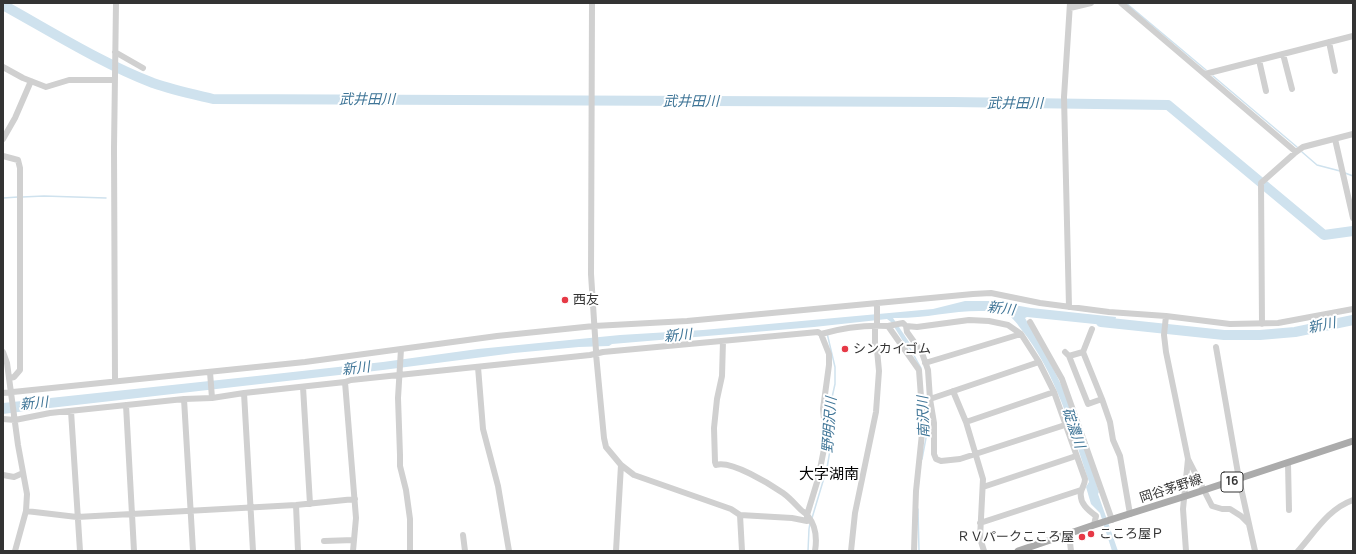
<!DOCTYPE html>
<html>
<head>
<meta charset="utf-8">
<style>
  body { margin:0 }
  #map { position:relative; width:1356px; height:554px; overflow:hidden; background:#fff; font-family:Manrope,sans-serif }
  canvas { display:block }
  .frame { position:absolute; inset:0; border:4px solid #333; pointer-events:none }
</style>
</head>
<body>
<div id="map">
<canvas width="1356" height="554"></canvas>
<div class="frame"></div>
</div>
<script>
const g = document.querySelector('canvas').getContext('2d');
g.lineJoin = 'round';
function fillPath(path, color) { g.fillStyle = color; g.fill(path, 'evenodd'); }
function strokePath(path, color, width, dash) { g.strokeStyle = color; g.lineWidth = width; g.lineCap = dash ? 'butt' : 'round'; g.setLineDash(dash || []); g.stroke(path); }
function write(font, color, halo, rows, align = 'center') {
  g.font = font + ' Manrope,"Noto Sans JP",sans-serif'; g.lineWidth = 4; g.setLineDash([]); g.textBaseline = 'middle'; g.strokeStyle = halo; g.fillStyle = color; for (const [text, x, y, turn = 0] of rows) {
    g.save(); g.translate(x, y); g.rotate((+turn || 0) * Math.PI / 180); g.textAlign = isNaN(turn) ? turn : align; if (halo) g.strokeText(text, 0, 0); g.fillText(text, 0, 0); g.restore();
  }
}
const water = new Path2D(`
  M 965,301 L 992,301 L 1031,308 L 1116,317 L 1114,326 L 1027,317 L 1025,318 C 1039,342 1053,366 1064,391 C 1078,424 1088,458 1099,492 L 1098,494 L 1118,551 L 1112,551 L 1100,513 L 1091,504 L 1086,487 L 1089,482 C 1072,430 1055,371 1021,329 C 1016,322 1011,315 1003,313 C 966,306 930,319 893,318 L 911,345 L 908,349 L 891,322 L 887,319 L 814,327 L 612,344 L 609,346 L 579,347 L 514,353 L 383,370 L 41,409 L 3,414 L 3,403 L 266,375 L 383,362 L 478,349 L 620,335 L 703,330 L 933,309 Z`);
const stream = new Path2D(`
  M 1126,3 L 1206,70
  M 1213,76 L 1297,147
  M 1302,152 L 1317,165 L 1340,171
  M 1345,173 L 1353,176
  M 22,197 L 44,196 L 106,198
  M 3,198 L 18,197
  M 908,345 L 921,368
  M 922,459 L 926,438 L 926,426
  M 918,509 L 919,551
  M 812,518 L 827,468 L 833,433 L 831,402 L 835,384 L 835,367 L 827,333
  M 808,551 L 809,529 L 810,523`);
const river = new Path2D(`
  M 3,5 C 52,32 101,63 153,83 C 173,90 192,94 213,99 L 952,102 L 1168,105 L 1324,235 L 1353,231
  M 1101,322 L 1224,335 L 1260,335 L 1295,332 L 1353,320`);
const minor = new Path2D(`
  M 1121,3 L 1296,152
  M 1070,8 L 1091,3
  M 1329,42 L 1335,71
  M 115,52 L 143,68
  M 1283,54 L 1292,89
  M 1259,60 L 1266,91
  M 3,67 L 23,78 L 46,87 L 69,80 L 115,80
  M 1205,74 L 1353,36
  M 3,139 L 15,118 L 31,81
  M 1335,139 L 1353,218
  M 3,156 L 18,160 L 20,168 L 20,370 L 14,377 L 10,378
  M 1069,307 L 1064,97 L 1070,3
  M 1166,316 L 1164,335 L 1166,352 L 1188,459 L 1183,509 L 1186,551
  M 1030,322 L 1062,379 L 1112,520
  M 1262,324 L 1261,183 L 1296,152 L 1303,147 L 1353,134
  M 888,326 L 903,323 L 906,326
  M 1092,329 L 1083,352 L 1102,399 L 1110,422 L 1113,440 L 1120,456 L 1130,514
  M 821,334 C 842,328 866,325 888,326 L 919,370 L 923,424 L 916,491 L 914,551
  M 723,341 L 722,376 L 717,399 L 714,428 L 715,462 L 716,465 C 731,460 770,484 783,493 C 790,498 795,504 801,510 C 803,512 806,513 808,516 C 816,526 817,539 815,551
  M 1216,347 L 1239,479 L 1255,551
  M 401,349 L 398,398 L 400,455 L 400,466 L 406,490 L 410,519 L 410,551
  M 3,352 L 7,363 L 18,445 L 27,494 L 26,511 L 15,551
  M 1065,352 L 1069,356 L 1083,352
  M 1069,356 L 1088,404 L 1102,399
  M 925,363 L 1021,334
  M 478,367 L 483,429 L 498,486 L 509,551
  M 210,372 L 212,398
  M 115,381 L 114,148 L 116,3
  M 345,382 L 356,518 L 353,551
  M 303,387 L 310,504
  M 953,391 L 966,422 L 983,479 L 980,538 L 984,551
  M 3,393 L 305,362 L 497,336 L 594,326 L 687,321 L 973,294 L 991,293 L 1040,303 L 1109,312 L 1166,316 L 1230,324 L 1278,323 L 1353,309
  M 244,393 L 253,551
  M 184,399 L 193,551
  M 930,399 L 1039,362
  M 126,405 L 134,551
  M 71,411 L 80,551
  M 3,419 L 15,420 L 50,413 L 184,399 L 212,398 L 244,393 L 345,382 L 351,380 L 590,355 L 603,352 L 818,332 L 821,334 L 829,354 L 829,365 L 823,409 L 826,439 L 818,479 L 807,515 L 807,521 L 792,518 L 740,515 L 731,509 L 634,475 L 621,465 L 606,447 L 604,438 L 596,354 L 596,351 L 591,274 L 592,3
  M 966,422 L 1054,392
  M 1065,425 L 960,459 L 941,461 L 936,459 L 934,454 L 934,423 L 930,399 L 928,370 L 922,353 L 907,332 L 906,326 L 917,327 L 969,320 L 989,321 L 1008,325 L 1021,334 L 1039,362 L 1054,392 L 1085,479 C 1085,485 1082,487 1081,492 C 1079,503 1088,510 1096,516 L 1094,525
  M 1188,459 L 1212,506 L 1222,509 L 1230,509 L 1241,516 L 1248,523
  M 1288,463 L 1289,510
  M 3,475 L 14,477 L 23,473
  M 983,487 L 1076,456
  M 296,505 L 298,551
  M 26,511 L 77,517 L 296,505 L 355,499
  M 740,515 L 742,551
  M 980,523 L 1081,490
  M 1069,534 L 1071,551
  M 463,535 L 465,551
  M 324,541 L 354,540
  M 616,551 L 621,465
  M 851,551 L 855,513 L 876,412 L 879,371 L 877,350 L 875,344 L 875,329 L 877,323 L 877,303
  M 1298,551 C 1315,532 1328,509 1353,500`);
const major = new Path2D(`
  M 1018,551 L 1094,525 L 1189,495 L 1353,441`);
const markers = [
  [565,300,4,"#e63946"],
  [845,349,4,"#e63946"],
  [1091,534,4,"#e63946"],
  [1082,537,4,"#e63946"]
];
const shields = [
  [1232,482,22]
];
const shieldNames = [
  ["16",1232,482]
];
const poiNames = [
  ["西友",573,300],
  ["シンカイゴム",853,349],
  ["こころ屋Ｐ",1099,534],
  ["ＲＶパークこころ屋",1074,537,"right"]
];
const streetNames = [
  ["岡谷茅野線",1171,489,-18]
];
const waterNames = [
  ["武井田川",367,100],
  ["武井田川",691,102],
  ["武井田川",1015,104],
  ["新川",1001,309,7],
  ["新川",1322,326,-12],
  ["新川",678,336,-5],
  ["新川",356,369,-7],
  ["新川",34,404,-6],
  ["南沢川",924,417,-92],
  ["野明沢川",830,425,-86],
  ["碇濃川",1073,428,71]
];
const quarterNames = [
  ["大字湖南",829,475]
];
fillPath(water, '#cfe2ee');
strokePath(stream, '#cfe2ee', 1.5);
strokePath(river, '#cfe2ee', 10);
strokePath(minor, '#d0d0d0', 6);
strokePath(major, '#ababab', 7);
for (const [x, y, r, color] of markers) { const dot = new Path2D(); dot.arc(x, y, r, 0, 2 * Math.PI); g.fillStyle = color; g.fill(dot); strokePath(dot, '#fff', 1.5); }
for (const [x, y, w] of shields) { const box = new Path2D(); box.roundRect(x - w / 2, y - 10, w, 20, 3); g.fillStyle = '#fff'; g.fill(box); strokePath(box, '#333', 1); }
write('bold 12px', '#333', null, shieldNames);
write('13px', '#333', '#fff', poiNames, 'left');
write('13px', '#333', '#fff', streetNames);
write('italic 14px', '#3f7597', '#fff', waterNames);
write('15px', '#000', '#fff', quarterNames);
</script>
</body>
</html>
